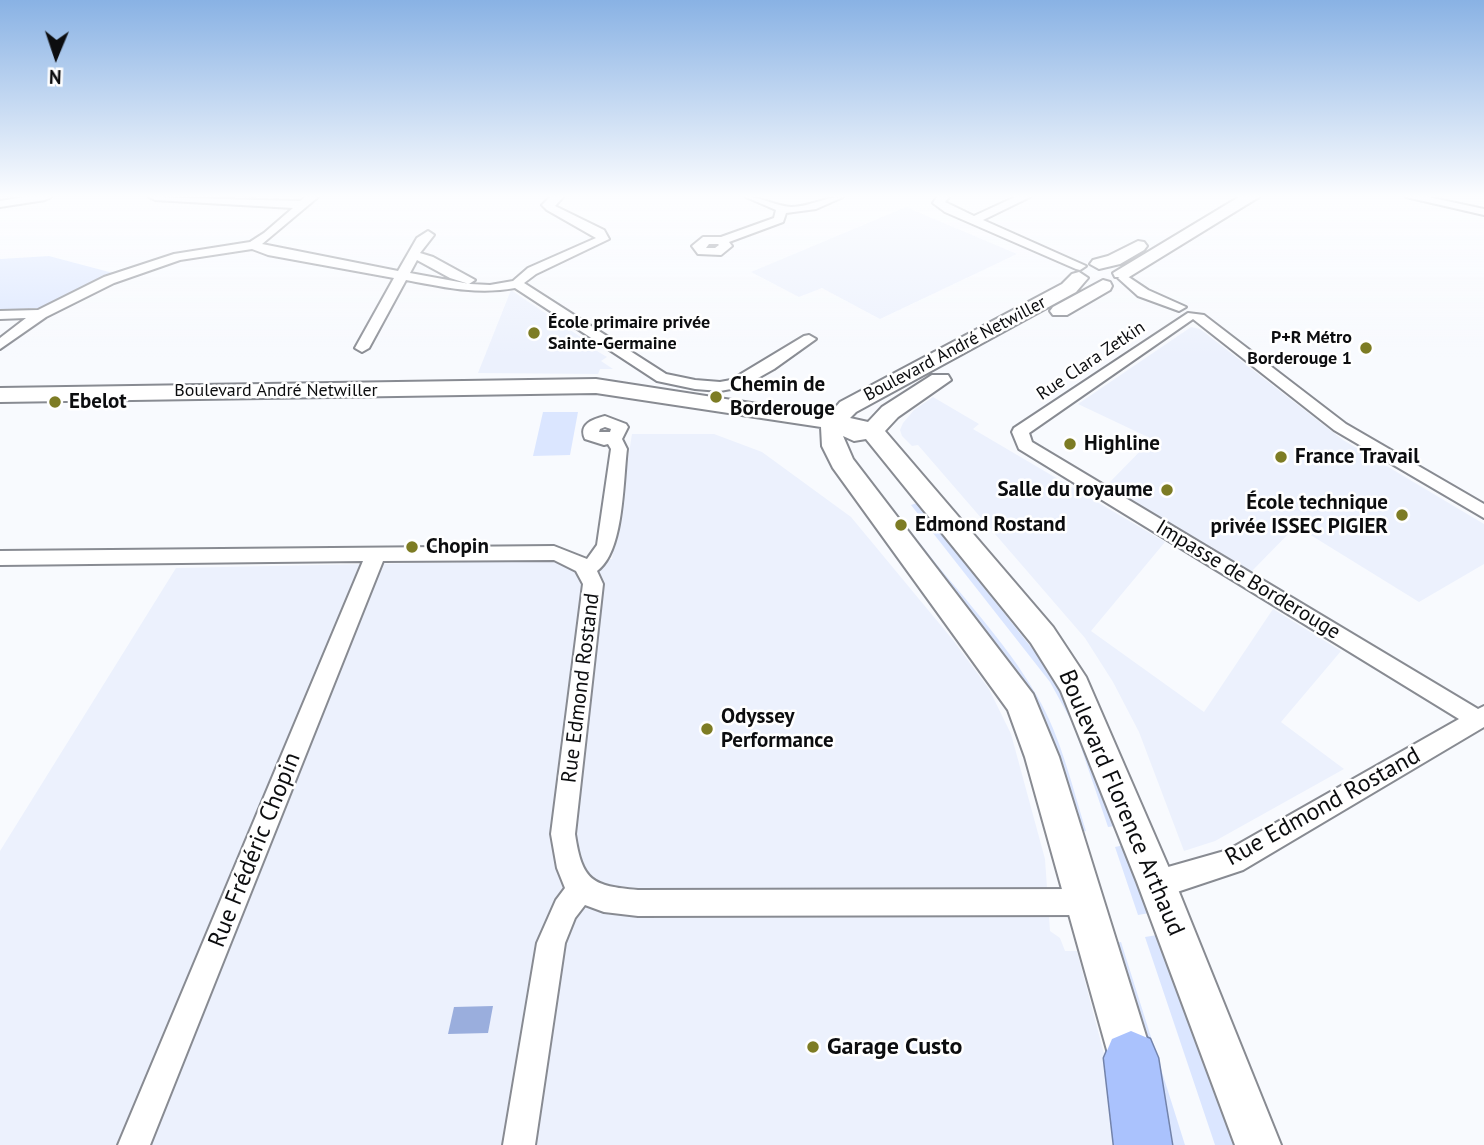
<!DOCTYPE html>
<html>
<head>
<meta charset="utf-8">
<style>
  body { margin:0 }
  #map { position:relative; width:1484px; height:1145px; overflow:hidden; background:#f8fafe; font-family:"PT Sans",sans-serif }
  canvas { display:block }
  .north { position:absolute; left:21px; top:21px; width:70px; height:70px; -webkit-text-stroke:5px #fff; paint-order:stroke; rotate:182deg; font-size:19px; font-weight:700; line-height:28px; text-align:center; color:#0c0d0f }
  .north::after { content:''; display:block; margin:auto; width:24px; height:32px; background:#0c0d0f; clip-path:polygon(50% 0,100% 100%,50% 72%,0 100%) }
</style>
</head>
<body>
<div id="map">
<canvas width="1484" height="1145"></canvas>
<div class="north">N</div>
</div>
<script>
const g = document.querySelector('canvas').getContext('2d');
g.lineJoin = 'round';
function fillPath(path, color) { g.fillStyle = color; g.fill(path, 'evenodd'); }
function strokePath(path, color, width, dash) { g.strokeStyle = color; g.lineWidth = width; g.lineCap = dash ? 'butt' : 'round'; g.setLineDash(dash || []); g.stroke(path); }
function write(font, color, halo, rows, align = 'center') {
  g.font = font + ' "PT Sans",sans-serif'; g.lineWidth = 5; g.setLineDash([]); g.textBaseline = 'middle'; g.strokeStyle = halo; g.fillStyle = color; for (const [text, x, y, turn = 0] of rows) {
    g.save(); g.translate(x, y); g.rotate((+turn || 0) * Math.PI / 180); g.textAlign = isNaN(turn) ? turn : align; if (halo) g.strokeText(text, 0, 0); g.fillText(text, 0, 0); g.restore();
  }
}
const built = new Path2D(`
  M 906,207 L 1017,254 L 880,319 L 822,288 L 799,297 L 751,272 Z
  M 511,290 L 594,346 L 592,348 L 607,357 L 601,361 L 613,369 L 600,369 L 598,374 L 478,373 Z
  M 1191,327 L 1200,329 L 1343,440 L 1484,524 L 1484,564 L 1419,602 L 1296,526 L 1251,572 L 1106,486 L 1152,439 L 1078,404 Z
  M 933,397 L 979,424 L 973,429 L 1165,542 L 1091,631 L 1204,712 L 1273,609 L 1341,651 L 1281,722 L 1344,769 L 1215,841 L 1184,851 L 1139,732 L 1113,682 L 1085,638 L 918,445 L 912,446 L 902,436 L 900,430 L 903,423 L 914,410 Z
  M 632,434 L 714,434 L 762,452 L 851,517 L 953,640 L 989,689 L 1011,734 L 1045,859 L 1050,931 L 1060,938 L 1065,951 L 1077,951 L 1128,1145 L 0,1145 L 0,851 L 176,568 L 612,559 Z`);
const green = new Path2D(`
  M 49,256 L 113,273 L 39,308 L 0,310 L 0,259 Z
  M 543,412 L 578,412 L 570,455 L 533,456 Z
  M 917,503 L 1061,685 L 1122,825 L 1108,827 L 1073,724 L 1050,682 L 911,505 Z
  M 920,543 C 958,593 1005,640 1037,696 C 1061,737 1072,786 1086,831 L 1076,833 L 1054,763 L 914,544 Z
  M 1129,844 L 1155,912 L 1138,915 L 1115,847 Z
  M 1163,934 L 1244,1145 L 1215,1145 L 1145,937 Z
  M 1121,942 L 1185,1145 L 1171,1145 L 1109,943 Z`);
const water = new Path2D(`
  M 493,1006 L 488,1033 L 448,1034 L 454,1007 Z`);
const street = new Path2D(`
  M 24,197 L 51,197 L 45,200 L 0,207 L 0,201 Z
  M 149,197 L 300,201 L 305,197 L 318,197 L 262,244 L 398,271 L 417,238 L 428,231 L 434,235 L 420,253 L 433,257 L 475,280 L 469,284 L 450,278 L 417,260 L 410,273 L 470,284 L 490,285 L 513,281 L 528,268 L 596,238 L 547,210 L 542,205 L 550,197 L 563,197 L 555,206 L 604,230 L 609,239 L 536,274 L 524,283 L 666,374 L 695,380 L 720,382 L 731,380 L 804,336 L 809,335 L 816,339 L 774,369 L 742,387 L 720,391 L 695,389 L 657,381 L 515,288 C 477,295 443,287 406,280 L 369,348 L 362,352 L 355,348 L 394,278 L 268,255 L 252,249 L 180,260 L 114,283 L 46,317 L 0,349 L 0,338 L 26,318 L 0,319 L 0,311 L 38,310 L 104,277 L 174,254 L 250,242 L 264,233 L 293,208 L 155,200 Z
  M 746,197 C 763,197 775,206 791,207 C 809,207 824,197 843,197 L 816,209 L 786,213 L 783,222 L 729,242 L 732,246 L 721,255 L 698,254 L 692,246 L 703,237 L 721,237 L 774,218 L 776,210 ZM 709,244 L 718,244 L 719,245 L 715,248 L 706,248 Z
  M 937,197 L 949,197 L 945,202 L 974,216 L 1015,197 L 1030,197 L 983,220 L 1086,266 L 1080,270 L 1076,269 L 945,212 L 933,203 Z
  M 1406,197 L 1428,197 L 1484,209 L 1484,215 Z
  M 1124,274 L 1148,290 L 1186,307 L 1179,311 L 1138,296 L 1118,278 Z
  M 1188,313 L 1204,315 L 1346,424 L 1484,504 L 1484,518 L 1334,430 L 1193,319 L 1029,433 L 1032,442 L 1478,709 L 1484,706 L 1484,727 L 1243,870 L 1177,892 L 1156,895 L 1147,891 L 1143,882 L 1147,873 L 1228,850 L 1459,719 L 1019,449 L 1012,432 L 1014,428 Z
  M 605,416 L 626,424 L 628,427 L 622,439 L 627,449 C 623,481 624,552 597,571 L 603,584 L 575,834 C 582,881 592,886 638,890 L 1085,889 L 1094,893 L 1098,902 L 1094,911 L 1085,915 L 638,916 L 604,912 L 585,905 L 575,918 L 565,943 L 535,1145 L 503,1145 L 537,943 L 556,900 L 565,888 L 557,868 L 551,834 L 583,584 L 576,571 L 554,560 L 383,561 L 150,1145 L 118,1145 L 363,561 L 0,565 L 0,551 L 554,546 L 587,559 L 597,545 L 611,449 L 608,444 L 604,445 L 585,439 C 578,424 593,419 605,416 ZM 605,427 L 611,429 L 610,432 L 599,432 L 600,429 Z`);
const secondary = new Path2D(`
  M 1239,197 L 1259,197 L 1129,277 L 1115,277 L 1113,273 Z
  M 1138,241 L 1144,242 L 1147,246 L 1144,250 L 1120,264 L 1099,269 L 1090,264 L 1093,260 L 1108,256 Z
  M 1079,272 L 1088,278 L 1076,292 L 856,412 L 850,418 L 868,422 L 882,407 L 932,375 L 948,375 L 951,380 L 898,417 L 885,431 L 1053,627 L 1086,677 L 1175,882 L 1281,1145 L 1235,1145 L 1137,882 L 1061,691 L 1031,643 L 866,439 L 854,441 L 843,436 L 853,459 L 1033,694 L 1059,757 L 1156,1068 L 1149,1083 L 1134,1090 L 1119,1083 L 1112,1068 L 1025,757 L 1008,710 L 833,468 L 822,446 L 821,427 L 596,393 L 0,402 L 0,388 L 596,379 L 829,415 L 840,402 L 1062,284 L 1072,274 Z
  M 1103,280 L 1110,282 L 1112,286 L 1110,290 L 1067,315 L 1053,315 L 1050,311 L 1053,307 Z`);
const highway = new Path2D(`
  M 1131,1031 L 1150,1039 L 1158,1058 L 1172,1145 L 1114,1145 L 1104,1058 L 1112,1039 Z`);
const markers = [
  [534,333,7,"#7d7c24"],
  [1366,348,7,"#7d7c24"],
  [716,397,7,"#7d7c24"],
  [55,402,7,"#7d7c24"],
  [1070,444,7,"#7d7c24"],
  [1281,457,7,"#7d7c24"],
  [1167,490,7,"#7d7c24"],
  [1402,515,7,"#7d7c24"],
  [901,525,7,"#7d7c24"],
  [412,547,7,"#7d7c24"],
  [707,729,7,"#7d7c24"],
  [813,1047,7,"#7d7c24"]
];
const farPoinames = [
  ["École primaire privée",548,323],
  ["Sainte-Germaine",548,344],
  ["P+R Métro",1352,338,"right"],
  ["Borderouge 1",1352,359,"right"]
];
const farStreetnames = [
  ["Boulevard André Netwiller",955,349,-28],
  ["Rue Clara Zetkin",1091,361,-34],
  ["Boulevard André Netwiller",276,391]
];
const poiNames = [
  ["Chemin de",730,385],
  ["Borderouge",730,409],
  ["Ebelot",69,402],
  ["Highline",1084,444],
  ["France Travail",1295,457],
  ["Salle du royaume",1153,490,"right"],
  ["École technique",1388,503,"right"],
  ["privée ISSEC PIGIER",1388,527,"right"],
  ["Edmond Rostand",915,525],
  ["Chopin",426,547],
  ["Odyssey",721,717],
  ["Performance",721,741]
];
const streetNames = [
  ["Impasse de Borderouge",1248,580,31],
  ["Rue Edmond Rostand",581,688,-83]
];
const nearStreetnames = [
  ["Boulevard Florence Arthaud",1121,803,67],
  ["Rue Edmond Rostand",1323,807,-29],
  ["Rue Frédéric Chopin",255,850,-68]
];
const nearPoinames = [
  ["Garage Custo",827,1047]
];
fillPath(built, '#ecf1fd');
fillPath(green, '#dbe6ff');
fillPath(water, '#9aaedd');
strokePath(street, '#888b92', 4);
strokePath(secondary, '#888b92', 4);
strokePath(highway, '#7383aa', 3);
fillPath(street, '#fff');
fillPath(secondary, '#fff');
fillPath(highway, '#aac2fd');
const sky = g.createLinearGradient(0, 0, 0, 357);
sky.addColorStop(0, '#89b2e4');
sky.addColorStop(0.55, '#fcfdff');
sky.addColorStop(1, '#fcfdff00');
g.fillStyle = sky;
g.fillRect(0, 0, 1484, 357);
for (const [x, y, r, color] of markers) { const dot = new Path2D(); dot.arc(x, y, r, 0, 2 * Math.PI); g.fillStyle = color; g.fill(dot); strokePath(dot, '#fff', 2.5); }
write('bold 18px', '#0c0d0f', '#fff', farPoinames, 'left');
write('18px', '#0c0d0f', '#fff', farStreetnames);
write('bold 21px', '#0c0d0f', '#fff', poiNames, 'left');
write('21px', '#0c0d0f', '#fff', streetNames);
write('24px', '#0c0d0f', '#fff', nearStreetnames);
write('bold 24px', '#0c0d0f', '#fff', nearPoinames, 'left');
</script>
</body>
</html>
